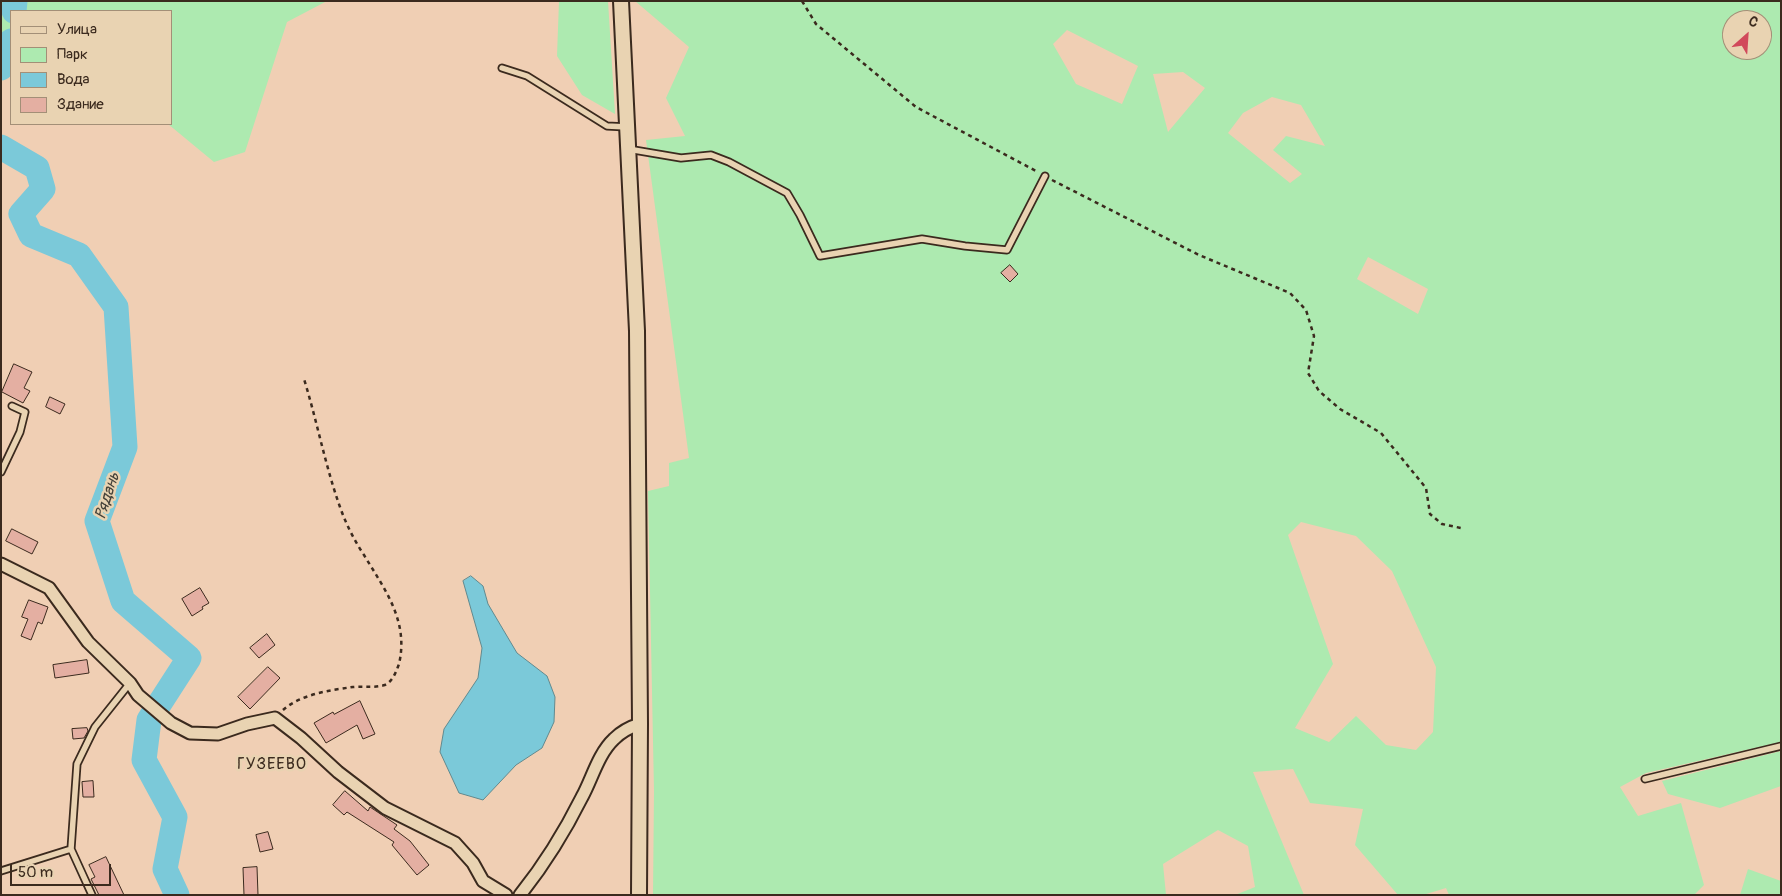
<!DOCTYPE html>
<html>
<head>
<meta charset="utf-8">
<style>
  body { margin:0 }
  #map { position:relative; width:1782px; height:896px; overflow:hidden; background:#f0cfb4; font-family:Pangolin,sans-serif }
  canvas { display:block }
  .frame { position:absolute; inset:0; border:2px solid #3b2a1e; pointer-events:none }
  .legend { position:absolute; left:10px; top:10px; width:162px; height:115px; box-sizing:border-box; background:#e9d3b2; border:1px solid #a38f77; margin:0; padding:6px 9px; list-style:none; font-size:15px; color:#3b2a1e }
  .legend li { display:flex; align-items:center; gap:10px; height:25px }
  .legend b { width:25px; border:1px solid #a38f77 }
  .north { position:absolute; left:1722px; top:10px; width:50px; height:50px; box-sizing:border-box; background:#e9d3b2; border:1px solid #a38f77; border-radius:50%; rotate:26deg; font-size:14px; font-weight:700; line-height:20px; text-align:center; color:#3b2a1e }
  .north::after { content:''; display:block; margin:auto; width:18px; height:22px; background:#d1495b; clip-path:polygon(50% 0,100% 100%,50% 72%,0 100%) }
  .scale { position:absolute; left:10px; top:864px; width:101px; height:22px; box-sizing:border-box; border:2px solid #3b2a1e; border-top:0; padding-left:6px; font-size:15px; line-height:18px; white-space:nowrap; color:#3b2a1e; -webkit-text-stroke:4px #e9d3b2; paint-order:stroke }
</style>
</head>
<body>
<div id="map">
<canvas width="1782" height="896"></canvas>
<div class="frame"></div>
<ul class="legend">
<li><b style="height:6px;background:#e9d3b2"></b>Улица</li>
<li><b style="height:14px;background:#adeab0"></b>Парк</li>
<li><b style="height:14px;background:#7bc9d9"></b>Вода</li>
<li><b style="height:14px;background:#e4afa2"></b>Здание</li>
</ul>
<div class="north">С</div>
<div class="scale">50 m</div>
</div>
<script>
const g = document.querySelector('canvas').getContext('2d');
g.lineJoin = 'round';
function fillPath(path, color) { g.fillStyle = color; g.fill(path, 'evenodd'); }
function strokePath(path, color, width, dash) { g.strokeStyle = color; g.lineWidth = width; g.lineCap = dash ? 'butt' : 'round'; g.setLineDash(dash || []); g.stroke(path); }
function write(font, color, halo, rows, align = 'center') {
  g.font = font + ' Pangolin,sans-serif'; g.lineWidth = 5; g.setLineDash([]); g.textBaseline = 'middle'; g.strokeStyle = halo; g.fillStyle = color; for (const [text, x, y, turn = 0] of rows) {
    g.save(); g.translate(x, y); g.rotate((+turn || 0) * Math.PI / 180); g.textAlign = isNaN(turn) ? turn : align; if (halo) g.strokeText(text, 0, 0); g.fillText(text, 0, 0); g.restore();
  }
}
const green = new Path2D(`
  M 1,1 L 327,1 L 287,22 L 245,152 L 214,162 L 168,124 L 171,124 L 171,11 L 11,11 L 11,55 L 1,55 Z
  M 559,1 L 608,1 L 615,114 L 582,95 L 557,56 Z
  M 635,1 L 1781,1 L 1781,742 L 1646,773 L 1620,787 L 1638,816 L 1681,803 L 1704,885 L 1694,895 L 1449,895 L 1446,888 L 1423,895 L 1398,895 L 1355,845 L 1363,809 L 1310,803 L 1293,769 L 1253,772 L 1304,895 L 1235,895 L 1255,887 L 1248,846 L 1218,830 L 1163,864 L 1166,895 L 653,895 L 654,791 L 648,491 L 669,486 L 669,463 L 689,458 L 646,140 L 685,136 L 666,98 L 689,47 ZM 1732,20 L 1762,20 L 1762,50 L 1732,50 ZM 1067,30 L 1138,66 L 1122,104 L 1076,84 L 1053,44 ZM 1183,72 L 1205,88 L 1168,132 L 1153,74 ZM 1272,97 L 1301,105 L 1325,146 L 1286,136 L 1273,150 L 1302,174 L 1290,183 L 1228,133 L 1243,113 ZM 1368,257 L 1428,289 L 1418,314 L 1357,279 ZM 1301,522 L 1356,536 L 1392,571 L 1436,667 L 1433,732 L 1416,750 L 1386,745 L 1356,716 L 1329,742 L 1295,728 L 1333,664 L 1288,535 Z
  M 1781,751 L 1781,786 L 1720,808 L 1668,794 L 1662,781 Z
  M 1748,869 L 1781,881 L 1781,895 L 1740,895 Z`);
const water = new Path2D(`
  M 471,576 L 483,586 L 488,604 L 517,653 L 547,676 L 555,697 L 554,722 L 542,748 L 516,765 L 483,800 L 459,793 L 440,752 L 444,729 L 478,678 L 482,648 L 463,581 Z`);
const river = new Path2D(`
  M 14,11 L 15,1
  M 1,68 L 11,41
  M 1,147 L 37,168 L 43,189 L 21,214 L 31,235 L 79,255 L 116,307 L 125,447 L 97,521 L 123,601 L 189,658 L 149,720 L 144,760 L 175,817 L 165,869 L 177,895`);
const building = new Path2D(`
  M 1010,265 L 1018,274 L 1010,282 L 1001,273 Z
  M 14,364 L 32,372 L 24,388 L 30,391 L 23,403 L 2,392 Z
  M 50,397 L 65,404 L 60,414 L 46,407 Z
  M 12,529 L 38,542 L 32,554 L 6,541 Z
  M 200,588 L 209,603 L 202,607 L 203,609 L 192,616 L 182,599 Z
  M 29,600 L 48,607 L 42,624 L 38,622 L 31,640 L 21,636 L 28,619 L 22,617 Z
  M 267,634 L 275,645 L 259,658 L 250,648 Z
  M 87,660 L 89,673 L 55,678 L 53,665 Z
  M 268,667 L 280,678 L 250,709 L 238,697 Z
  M 360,701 L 375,734 L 363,739 L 357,725 L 326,743 L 314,723 L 333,712 L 334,714 Z
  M 87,728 L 88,731 L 84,738 L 73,739 L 72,729 Z
  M 93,781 L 94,797 L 83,797 L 82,782 Z
  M 345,791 L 368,811 L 370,807 L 397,825 L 394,829 L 410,841 L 429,865 L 417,875 L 392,845 L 394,842 L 347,812 L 344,815 L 333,805 Z
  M 268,832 L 273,849 L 260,852 L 256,835 Z
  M 106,857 L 124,895 L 99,895 L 91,879 L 95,877 L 89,865 Z
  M 257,867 L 258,895 L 244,895 L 243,868 Z`);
const path = new Path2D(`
  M 802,1 L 816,24 L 916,107 L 1036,171
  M 1052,180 L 1199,255 L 1290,293 L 1306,310 L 1314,336 L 1308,373 L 1319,391 L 1340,409 L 1381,433 L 1426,488 L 1430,514 L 1442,524 L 1461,528
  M 283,710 C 301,694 331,690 353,687 C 364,686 374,688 385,685 C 393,681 396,672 399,664 C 409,621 385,590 364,555 C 354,540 346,524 340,507 C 325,465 317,421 304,379`);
const service = new Path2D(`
  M 502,68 L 527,76 L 607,126 L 627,127
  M 628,149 L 681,158 L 711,155 L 729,162 L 787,193 L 800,215 L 820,256 L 922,239 L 965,246 L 1007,250 L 1045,176
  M 1,472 L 20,432 L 25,412 L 12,406
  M 1645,779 L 1781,746
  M 1,871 L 71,849
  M 92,895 L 71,849 L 77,764 L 95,727 L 130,683`);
const minor = new Path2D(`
  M 1,564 L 49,588 L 88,642 L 130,683 L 138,695 L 171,723 L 190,733 L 218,734 L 247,724 L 275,718 L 301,738 L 338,772 L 385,808 L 455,843 L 473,863 L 483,881 L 506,895
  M 520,895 C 544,865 565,831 582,797 C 592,779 598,754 614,739 C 621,732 630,727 640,724`);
const tertiary = new Path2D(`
  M 621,1 L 637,331 L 640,724 L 639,895`);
const waterNames = [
  ["Рядань",108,496,-72]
];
const neighbourhoodNames = [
  ["ГУЗЕЕВО",272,765]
];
fillPath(green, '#adeab0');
fillPath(water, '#7bc9d9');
strokePath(water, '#61898e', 1);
strokePath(river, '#7bc9d9', 25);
fillPath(building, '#e4afa2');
strokePath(building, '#3b2a1e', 1);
strokePath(service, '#3b2a1e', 9);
strokePath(minor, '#3b2a1e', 15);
strokePath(tertiary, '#3b2a1e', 18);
strokePath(path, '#3b2a1e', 2.5, [4, 4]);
strokePath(service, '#e9d3b2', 5.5);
strokePath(minor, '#e9d3b2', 11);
strokePath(tertiary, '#e9d3b2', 14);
write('italic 16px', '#45423a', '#e9d3b2', waterNames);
g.letterSpacing = '1px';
write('16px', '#3b2a1e', '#e9d3b2', neighbourhoodNames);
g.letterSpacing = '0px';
</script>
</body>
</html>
